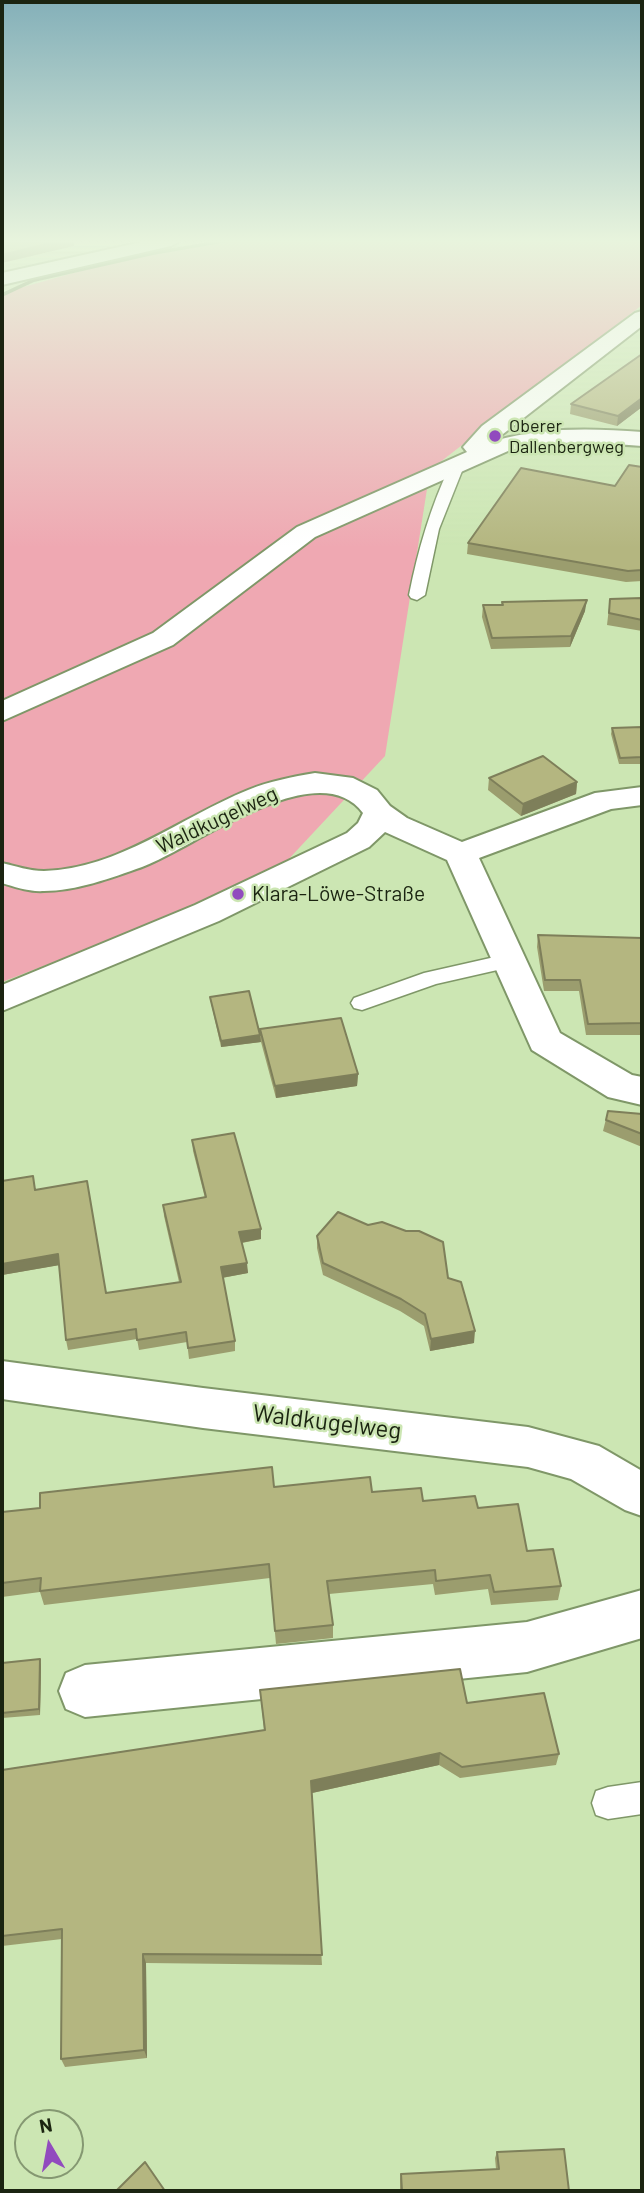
<!DOCTYPE html>
<html>
<head>
<meta charset="utf-8">
<style>
  body { margin:0 }
  #map { position:relative; width:644px; height:2193px; overflow:hidden; background:#cce6b3; font-family:Barlow,sans-serif }
  canvas { display:block }
  .frame { position:absolute; inset:0; border:4px solid #1b2411; pointer-events:none }
  .north { position:absolute; left:14px; top:2109px; width:70px; height:70px; box-sizing:border-box; background:#cce6b3; border:2px solid #859872; border-radius:50%; rotate:350deg; font-size:19px; font-weight:700; line-height:28px; text-align:center; color:#1b2411 }
  .north::after { content:''; display:block; margin:auto; width:24px; height:32px; background:#914bbe; clip-path:polygon(50% 0,100% 100%,50% 72%,0 100%) }
</style>
</head>
<body>
<div id="map">
<canvas width="644" height="2193"></canvas>
<div class="frame"></div>
<div class="north">N</div>
</div>
<script>
const g = document.querySelector('canvas').getContext('2d');
g.lineJoin = 'round';
function fillPath(path, color) { g.fillStyle = color; g.fill(path, 'evenodd'); }
function strokePath(path, color, width, dash) { g.strokeStyle = color; g.lineWidth = width; g.lineCap = dash ? 'butt' : 'round'; g.setLineDash(dash || []); g.stroke(path); }
function write(font, color, halo, rows, align = 'center') {
  g.font = font + ' Barlow,sans-serif'; g.lineWidth = 5; g.setLineDash([]); g.textBaseline = 'middle'; g.strokeStyle = halo; g.fillStyle = color; for (const [text, x, y, turn = 0] of rows) {
    g.save(); g.translate(x, y); g.rotate((+turn || 0) * Math.PI / 180); g.textAlign = isNaN(turn) ? turn : align; if (halo) g.strokeText(text, 0, 0); g.fillText(text, 0, 0); g.restore();
  }
}
const green = new Path2D(`
  M 210,241 L 642,241 L 642,305 L 430,470 L 385,756 L 271,878 L 2,982 L 2,293 L 98,266 Z`);
const stream = new Path2D(`
  M 217,241 L 233,241 L 153,255 L 34,282 L 2,297 L 2,293 L 32,279 L 153,251 Z`);
const lane = new Path2D(`
  M 457,462 L 464,466 L 439,529 L 425,595 L 417,600 L 411,598 L 409,595 C 418,550 430,508 450,466 Z
  M 508,954 L 515,956 L 518,961 L 515,966 L 436,984 L 362,1010 L 354,1008 L 351,1003 L 354,998 L 424,973 Z
  M 642,1782 L 642,1814 L 608,1819 L 596,1815 L 592,1803 L 596,1791 L 608,1787 Z`);
const street = new Path2D(`
  M 146,241 L 180,241 L 171,246 L 2,285 L 2,273 Z
  M 642,311 L 642,326 L 494,441 C 543,427 591,428 642,432 L 642,446 C 597,443 552,439 508,451 L 315,537 L 173,645 L 2,721 L 2,701 L 153,633 L 297,527 L 467,452 L 463,447 L 482,426 L 635,313 Z
  M 315,773 L 353,778 L 377,790 L 390,806 L 407,818 L 462,842 L 595,793 L 642,787 L 642,805 L 611,809 L 479,858 L 560,1033 L 632,1075 L 642,1077 L 642,1105 L 608,1097 L 532,1050 L 447,860 L 385,832 L 369,847 L 219,921 L 2,1011 L 2,985 L 195,905 L 347,833 L 358,823 L 363,813 C 318,752 194,848 142,867 C 111,878 76,891 44,891 C 29,892 15,887 2,883 L 2,863 C 15,866 30,871 44,871 C 119,869 181,817 248,790 C 270,781 292,777 315,773 Z
  M 2,1361 L 203,1388 L 528,1427 L 599,1446 L 642,1471 L 642,1516 L 625,1510 L 571,1479 L 528,1467 L 203,1428 L 2,1399 Z
  M 642,1590 L 642,1638 L 527,1672 L 85,1717 L 66,1709 L 59,1691 L 66,1673 L 85,1665 L 527,1622 Z`);
const wall = new Path2D(`
  M 642,354 L 642,407 L 617,426 L 570,414 L 571,404 Z
  M 642,467 L 642,581 L 626,582 L 467,554 L 468,543 L 615,486 Z
  M 642,598 L 642,631 L 607,625 L 610,599 Z
  M 502,602 L 585,611 L 570,647 L 491,649 L 482,617 L 483,605 L 501,605 Z
  M 642,727 L 642,764 L 619,764 L 611,734 L 612,728 Z
  M 489,778 L 577,782 L 576,794 L 521,816 L 488,790 Z
  M 538,935 L 642,938 L 642,1035 L 586,1035 L 579,991 L 544,991 L 537,947 Z
  M 210,997 L 260,1035 L 260,1029 L 358,1074 L 357,1086 L 276,1098 L 261,1042 L 221,1047 L 211,1003 Z
  M 608,1111 L 642,1114 L 642,1147 L 603,1131 Z
  M 192,1140 L 261,1229 L 261,1239 L 242,1243 L 248,1273 L 222,1278 L 235,1341 L 235,1351 L 189,1359 L 187,1342 L 139,1350 L 137,1339 L 68,1350 L 66,1340 L 59,1265 L 2,1275 L 2,1181 L 35,1190 L 106,1293 L 179,1282 L 164,1216 L 163,1205 L 205,1198 L 193,1151 Z
  M 317,1236 L 448,1278 L 474,1343 L 430,1351 L 424,1326 L 400,1311 L 323,1275 L 317,1248 Z
  M 274,1487 L 372,1492 L 423,1501 L 478,1508 L 527,1551 L 561,1586 L 558,1600 L 491,1605 L 488,1589 L 435,1595 L 433,1584 L 329,1594 L 333,1625 L 333,1638 L 276,1644 L 270,1578 L 44,1605 L 40,1592 L 2,1597 L 2,1512 Z
  M 2,1663 L 41,1665 L 40,1715 L 2,1718 Z
  M 260,1690 L 467,1703 L 559,1754 L 556,1765 L 460,1778 L 439,1765 L 312,1793 L 322,1965 L 146,1963 L 147,2058 L 65,2067 L 61,2059 L 62,1939 L 2,1946 L 2,1770 L 264,1730 Z
  M 497,2152 L 569,2191 L 400,2191 L 400,2179 L 401,2174 L 496,2169 L 495,2158 Z`);
const shadedWall = new Path2D(`
  M 58,241 L 74,241 L 74,246 L 2,263 L 2,255 Z
  M 642,398 L 642,407 L 617,426 L 618,416 Z
  M 587,600 L 585,611 L 570,647 L 571,636 Z
  M 577,782 L 576,794 L 521,816 L 523,804 Z
  M 260,1035 L 261,1042 L 221,1047 L 221,1041 Z
  M 358,1074 L 357,1086 L 276,1098 L 275,1086 Z
  M 261,1229 L 261,1239 L 240,1243 L 239,1232 Z
  M 58,1254 L 60,1265 L 2,1275 L 2,1264 Z
  M 247,1263 L 248,1273 L 221,1278 L 221,1267 Z
  M 475,1331 L 474,1343 L 430,1351 L 431,1339 Z
  M 40,1659 L 41,1665 L 40,1715 L 39,1709 Z
  M 440,1753 L 439,1765 L 312,1793 L 311,1781 Z
  M 143,1954 L 146,1963 L 147,2058 L 144,2050 Z`);
const building = new Path2D(`
  M 2,241 L 58,241 L 2,255 Z
  M 642,354 L 642,398 L 618,416 L 571,404 Z
  M 629,465 L 642,467 L 642,570 L 628,571 L 468,543 L 521,468 L 615,486 Z
  M 642,598 L 642,620 L 609,613 L 610,599 Z
  M 587,600 L 571,636 L 492,638 L 483,605 L 503,605 L 502,602 Z
  M 642,727 L 642,757 L 620,758 L 612,728 Z
  M 543,756 L 577,782 L 523,804 L 489,778 Z
  M 538,935 L 642,938 L 642,1023 L 588,1024 L 580,980 L 545,980 Z
  M 249,991 L 260,1035 L 221,1041 L 210,997 Z
  M 341,1018 L 358,1074 L 275,1086 L 260,1029 Z
  M 608,1111 L 642,1114 L 642,1134 L 606,1120 Z
  M 234,1133 L 261,1229 L 239,1232 L 247,1263 L 221,1267 L 235,1341 L 188,1348 L 186,1332 L 137,1340 L 136,1329 L 66,1340 L 58,1254 L 2,1264 L 2,1181 L 33,1176 L 35,1190 L 87,1181 L 106,1293 L 181,1282 L 163,1205 L 206,1197 L 192,1140 Z
  M 338,1212 L 368,1225 L 382,1222 L 406,1231 L 419,1231 L 443,1242 L 448,1278 L 461,1282 L 475,1331 L 431,1339 L 425,1314 L 401,1299 L 323,1263 L 317,1236 Z
  M 272,1467 L 274,1487 L 370,1477 L 372,1492 L 421,1488 L 423,1501 L 475,1496 L 478,1508 L 518,1504 L 527,1551 L 553,1549 L 561,1586 L 494,1592 L 490,1575 L 436,1581 L 435,1570 L 327,1581 L 333,1625 L 275,1631 L 269,1564 L 40,1591 L 41,1578 L 2,1583 L 2,1512 L 40,1508 L 40,1493 Z
  M 40,1659 L 39,1709 L 2,1713 L 2,1663 Z
  M 460,1669 L 467,1703 L 544,1693 L 559,1754 L 462,1767 L 440,1753 L 311,1781 L 322,1955 L 143,1954 L 144,2050 L 61,2059 L 62,1929 L 2,1936 L 2,1770 L 265,1730 L 260,1690 Z
  M 564,2149 L 569,2191 L 402,2191 L 401,2174 L 499,2169 L 497,2152 Z
  M 145,2162 L 165,2191 L 116,2191 Z`);
const markers = [
  [495,436,7,"#914bbe"],
  [238,894,7,"#914bbe"]
];
const farPoinames = [
  ["Oberer",509,426],
  ["Dallenbergweg",509,447]
];
const streetNames = [
  ["Waldkugelweg",217,820,-25]
];
const poiNames = [
  ["Klara-Löwe-Straße",252,894]
];
const nearStreetnames = [
  ["Waldkugelweg",327,1422,7]
];
fillPath(green, '#efa8b2');
fillPath(stream, '#6c8255');
strokePath(lane, '#7f9768', 3);
strokePath(street, '#7f9768', 4);
fillPath(lane, '#fff');
fillPath(street, '#fff');
fillPath(wall, '#9b9d6e');
fillPath(shadedWall, '#7e7f5a');
fillPath(building, '#b4b680');
strokePath(building, '#7e7f5a', 2);
const sky = g.createLinearGradient(0, 0, 0, 548);
sky.addColorStop(0, '#84b0b9');
sky.addColorStop(0.44, '#e8f4dd');
sky.addColorStop(1, '#e8f4dd00');
g.fillStyle = sky;
g.fillRect(0, 0, 644, 548);
for (const [x, y, r, color] of markers) { const dot = new Path2D(); dot.arc(x, y, r, 0, 2 * Math.PI); g.fillStyle = color; g.fill(dot); strokePath(dot, '#cce6b3', 2.5); }
write('18px', '#1b2411', '#cce6b3', farPoinames, 'left');
write('21px', '#1b2411', '#cce6b3', streetNames);
write('21px', '#1b2411', '#cce6b3', poiNames, 'left');
write('24px', '#1b2411', '#cce6b3', nearStreetnames);
</script>
</body>
</html>
